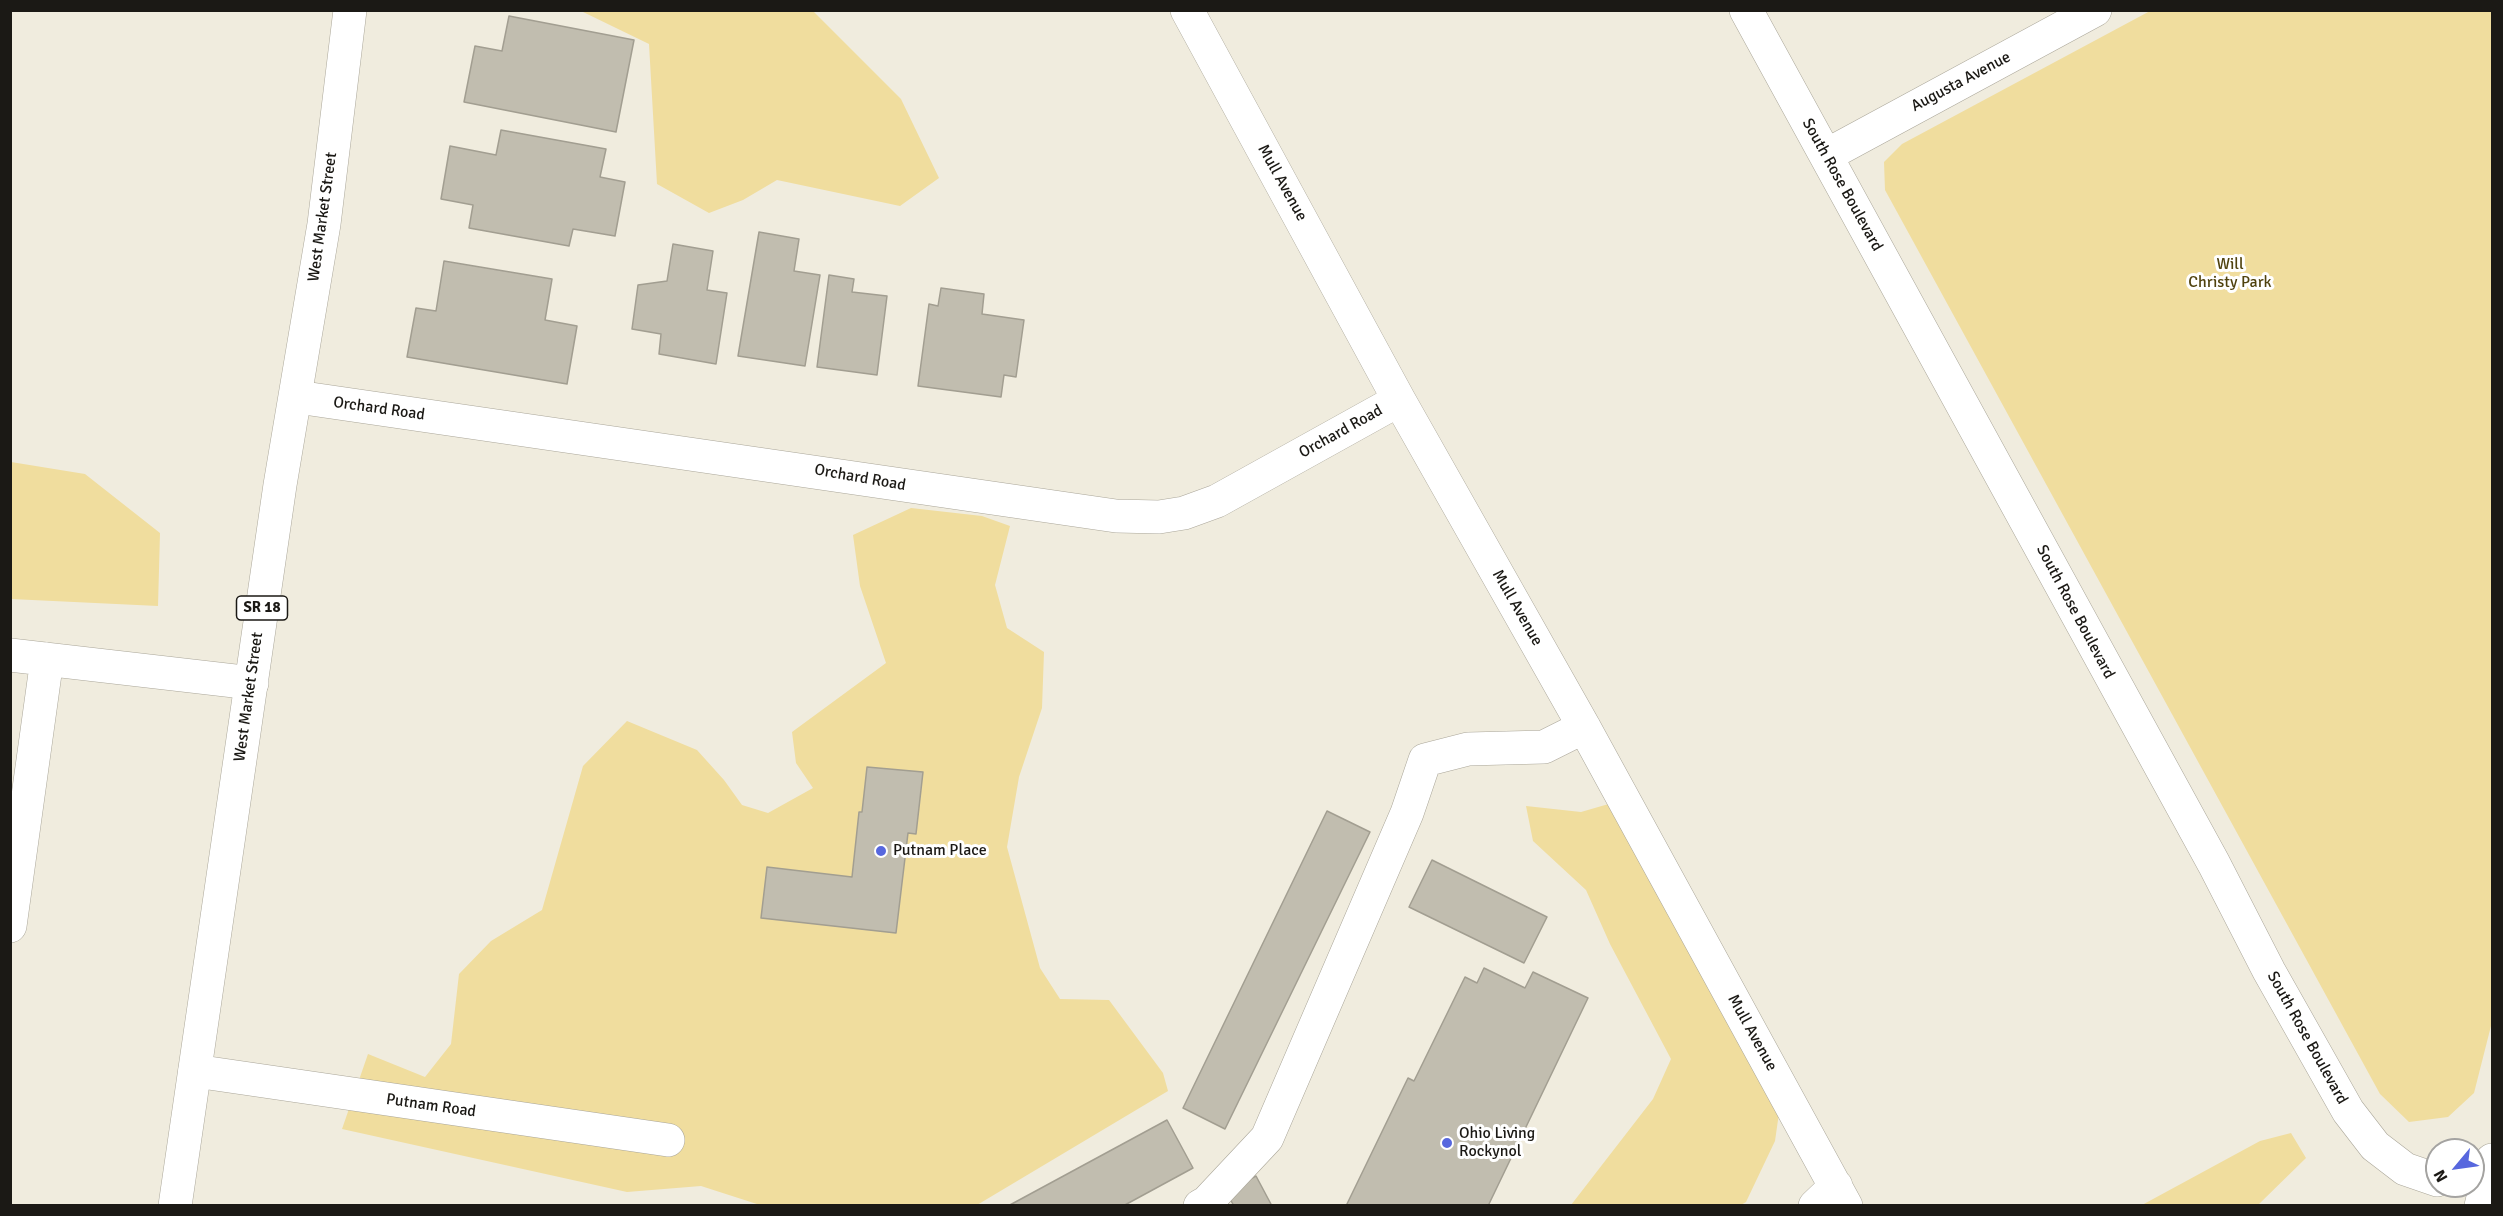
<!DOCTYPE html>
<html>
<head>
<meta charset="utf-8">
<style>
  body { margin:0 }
  #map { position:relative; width:2503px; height:1216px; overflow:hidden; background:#f0ecde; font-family:Signika,sans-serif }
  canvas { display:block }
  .frame { position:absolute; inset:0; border:12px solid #1b1915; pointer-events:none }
  .north { position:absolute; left:2425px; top:1138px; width:60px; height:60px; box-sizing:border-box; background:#fff; border:2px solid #a4a3a1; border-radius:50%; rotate:241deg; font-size:16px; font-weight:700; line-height:24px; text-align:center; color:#1b1915 }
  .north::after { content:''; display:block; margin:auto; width:21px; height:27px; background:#5767de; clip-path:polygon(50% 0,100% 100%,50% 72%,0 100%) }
</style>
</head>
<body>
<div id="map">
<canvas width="2503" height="1216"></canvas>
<div class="frame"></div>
<div class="north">N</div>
</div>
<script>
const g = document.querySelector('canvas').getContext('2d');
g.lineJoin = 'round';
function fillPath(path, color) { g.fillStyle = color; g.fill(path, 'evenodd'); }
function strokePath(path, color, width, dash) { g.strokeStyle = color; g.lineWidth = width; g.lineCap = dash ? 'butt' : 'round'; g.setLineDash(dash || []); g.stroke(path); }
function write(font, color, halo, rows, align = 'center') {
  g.font = font + ' Signika,sans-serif'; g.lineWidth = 6; g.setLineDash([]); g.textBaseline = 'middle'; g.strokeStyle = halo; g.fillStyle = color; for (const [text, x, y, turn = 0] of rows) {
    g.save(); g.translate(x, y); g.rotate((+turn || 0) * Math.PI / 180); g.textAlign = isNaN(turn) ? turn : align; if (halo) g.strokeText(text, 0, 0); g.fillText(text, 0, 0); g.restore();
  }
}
const green = new Path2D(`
  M 581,11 L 813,11 L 901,99 L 939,178 L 900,206 L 777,180 L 743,200 L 709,213 L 657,184 L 649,44 Z
  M 2150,11 L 2492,11 L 2492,1022 L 2474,1093 L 2448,1117 L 2409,1122 L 2380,1094 L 1885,190 L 1884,162 L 1902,144 Z
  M 11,462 L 85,474 L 160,533 L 158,606 L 11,599 Z
  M 911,508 L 982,516 L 1010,526 L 995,585 L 1007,628 L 1044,652 L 1042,708 L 1019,777 L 1007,847 L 1040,968 L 1060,999 L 1109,1000 L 1163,1073 L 1168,1091 L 977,1205 L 760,1205 L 701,1186 L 627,1192 L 342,1129 L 368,1054 L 425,1077 L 451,1044 L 459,974 L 491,941 L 542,910 L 583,766 L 627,721 L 697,750 L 724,780 L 742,805 L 768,813 L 813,788 L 796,763 L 792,732 L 886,663 L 860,586 L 853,535 Z
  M 1612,803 L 1779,1113 L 1775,1141 L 1746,1202 L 1741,1205 L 1571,1205 L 1653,1099 L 1671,1059 L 1610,944 L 1586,890 L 1533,841 L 1526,806 L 1581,812 Z
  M 2291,1133 L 2306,1158 L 2258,1205 L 2142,1205 L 2260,1141 Z`);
const building = new Path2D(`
  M 509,16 L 634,40 L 616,132 L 464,102 L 475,46 L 502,51 Z
  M 501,130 L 606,149 L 600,177 L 625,182 L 615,236 L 573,229 L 569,246 L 469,228 L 473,205 L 441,199 L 450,146 L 496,155 Z
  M 759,232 L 799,239 L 794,271 L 820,275 L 805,366 L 738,356 Z
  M 673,244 L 713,251 L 707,290 L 727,293 L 716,364 L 659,354 L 661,334 L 632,329 L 638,285 L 667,281 Z
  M 444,261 L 552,279 L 545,320 L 577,326 L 567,384 L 407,357 L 416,308 L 436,311 Z
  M 829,275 L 854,279 L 852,292 L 887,296 L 877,375 L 817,367 Z
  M 941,288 L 984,294 L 982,314 L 1024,320 L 1016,377 L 1004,375 L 1001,397 L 918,386 L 929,304 L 938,306 Z
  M 867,767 L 923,772 L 916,834 L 908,833 L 896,933 L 761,918 L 767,867 L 852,877 L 859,812 L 862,812 Z
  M 1327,811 L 1370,832 L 1225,1129 L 1183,1108 Z
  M 1432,860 L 1547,917 L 1524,963 L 1409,907 Z
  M 1484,968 L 1525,988 L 1533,972 L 1588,998 L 1488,1206 L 1346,1206 L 1408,1078 L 1414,1081 L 1465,977 L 1477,983 Z
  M 1167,1120 L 1193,1168 L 1123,1206 L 1008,1206 Z
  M 1256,1176 L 1272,1206 L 1234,1206 L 1226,1192 Z`);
const minor = new Path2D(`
  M 1187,10 L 1399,400 L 1584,727 L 1846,1206
  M 1746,10 L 2214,864 L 2269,971 L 2348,1111 L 2375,1146 L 2405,1169 L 2437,1180
  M 1827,155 L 2095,10
  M 297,397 L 1116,516 L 1159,517 L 1184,513 L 1217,501 L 1399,400
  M 10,655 L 252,683
  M 10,926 L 47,659
  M 195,1071 L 668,1140
  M 1200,1206 L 1207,1202 L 1267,1138 L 1407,813 L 1425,760 L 1468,749 L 1544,747 L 1584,727
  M 1815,1206 L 1836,1186`);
const major = new Path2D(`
  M 175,1206 L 280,485 L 324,224 L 350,10
  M 2481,1206 L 2492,1160`);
const markers = [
  [881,851,6,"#5767de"],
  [1447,1143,6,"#5767de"]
];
const shields = [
  [262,608,51]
];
const shieldNames = [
  ["SR 18",262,608]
];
const streetNames = [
  ["Augusta Avenue",1961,82,-28],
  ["Mull Avenue",1282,183,61],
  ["South Rose Boulevard",1842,185,61],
  ["West Market Street",323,217,-82],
  ["Orchard Road",379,409,8],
  ["Orchard Road",1341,432,-29],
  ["Orchard Road",860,478,10],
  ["Mull Avenue",1517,608,60],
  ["South Rose Boulevard",2075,612,62],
  ["West Market Street",249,697,-82],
  ["Mull Avenue",1752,1033,61],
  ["South Rose Boulevard",2307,1038,61],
  ["Putnam Road",431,1106,8]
];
const parkNames = [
  ["Will",2230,265],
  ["Christy Park",2230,283]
];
const poiNames = [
  ["Putnam Place",893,851],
  ["Ohio Living",1459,1134],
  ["Rockynol",1459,1152]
];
fillPath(green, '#f0dd9e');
fillPath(building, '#c1bdaf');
strokePath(building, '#a29e91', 1.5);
strokePath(minor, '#aaa699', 34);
strokePath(major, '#aaa699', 34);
strokePath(minor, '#fff', 33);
strokePath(major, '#fff', 33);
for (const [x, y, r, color] of markers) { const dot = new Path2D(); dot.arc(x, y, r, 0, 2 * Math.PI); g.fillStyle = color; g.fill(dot); strokePath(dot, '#fff', 2); }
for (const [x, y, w] of shields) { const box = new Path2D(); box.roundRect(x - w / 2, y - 12, w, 24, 4.5); g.fillStyle = '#fff'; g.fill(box); strokePath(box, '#1b1915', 1.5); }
write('bold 15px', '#1b1915', null, shieldNames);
write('16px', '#1b1915', '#fff', streetNames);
write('16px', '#50420e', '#fff', parkNames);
write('16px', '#1b1915', '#fff', poiNames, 'left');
</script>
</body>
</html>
